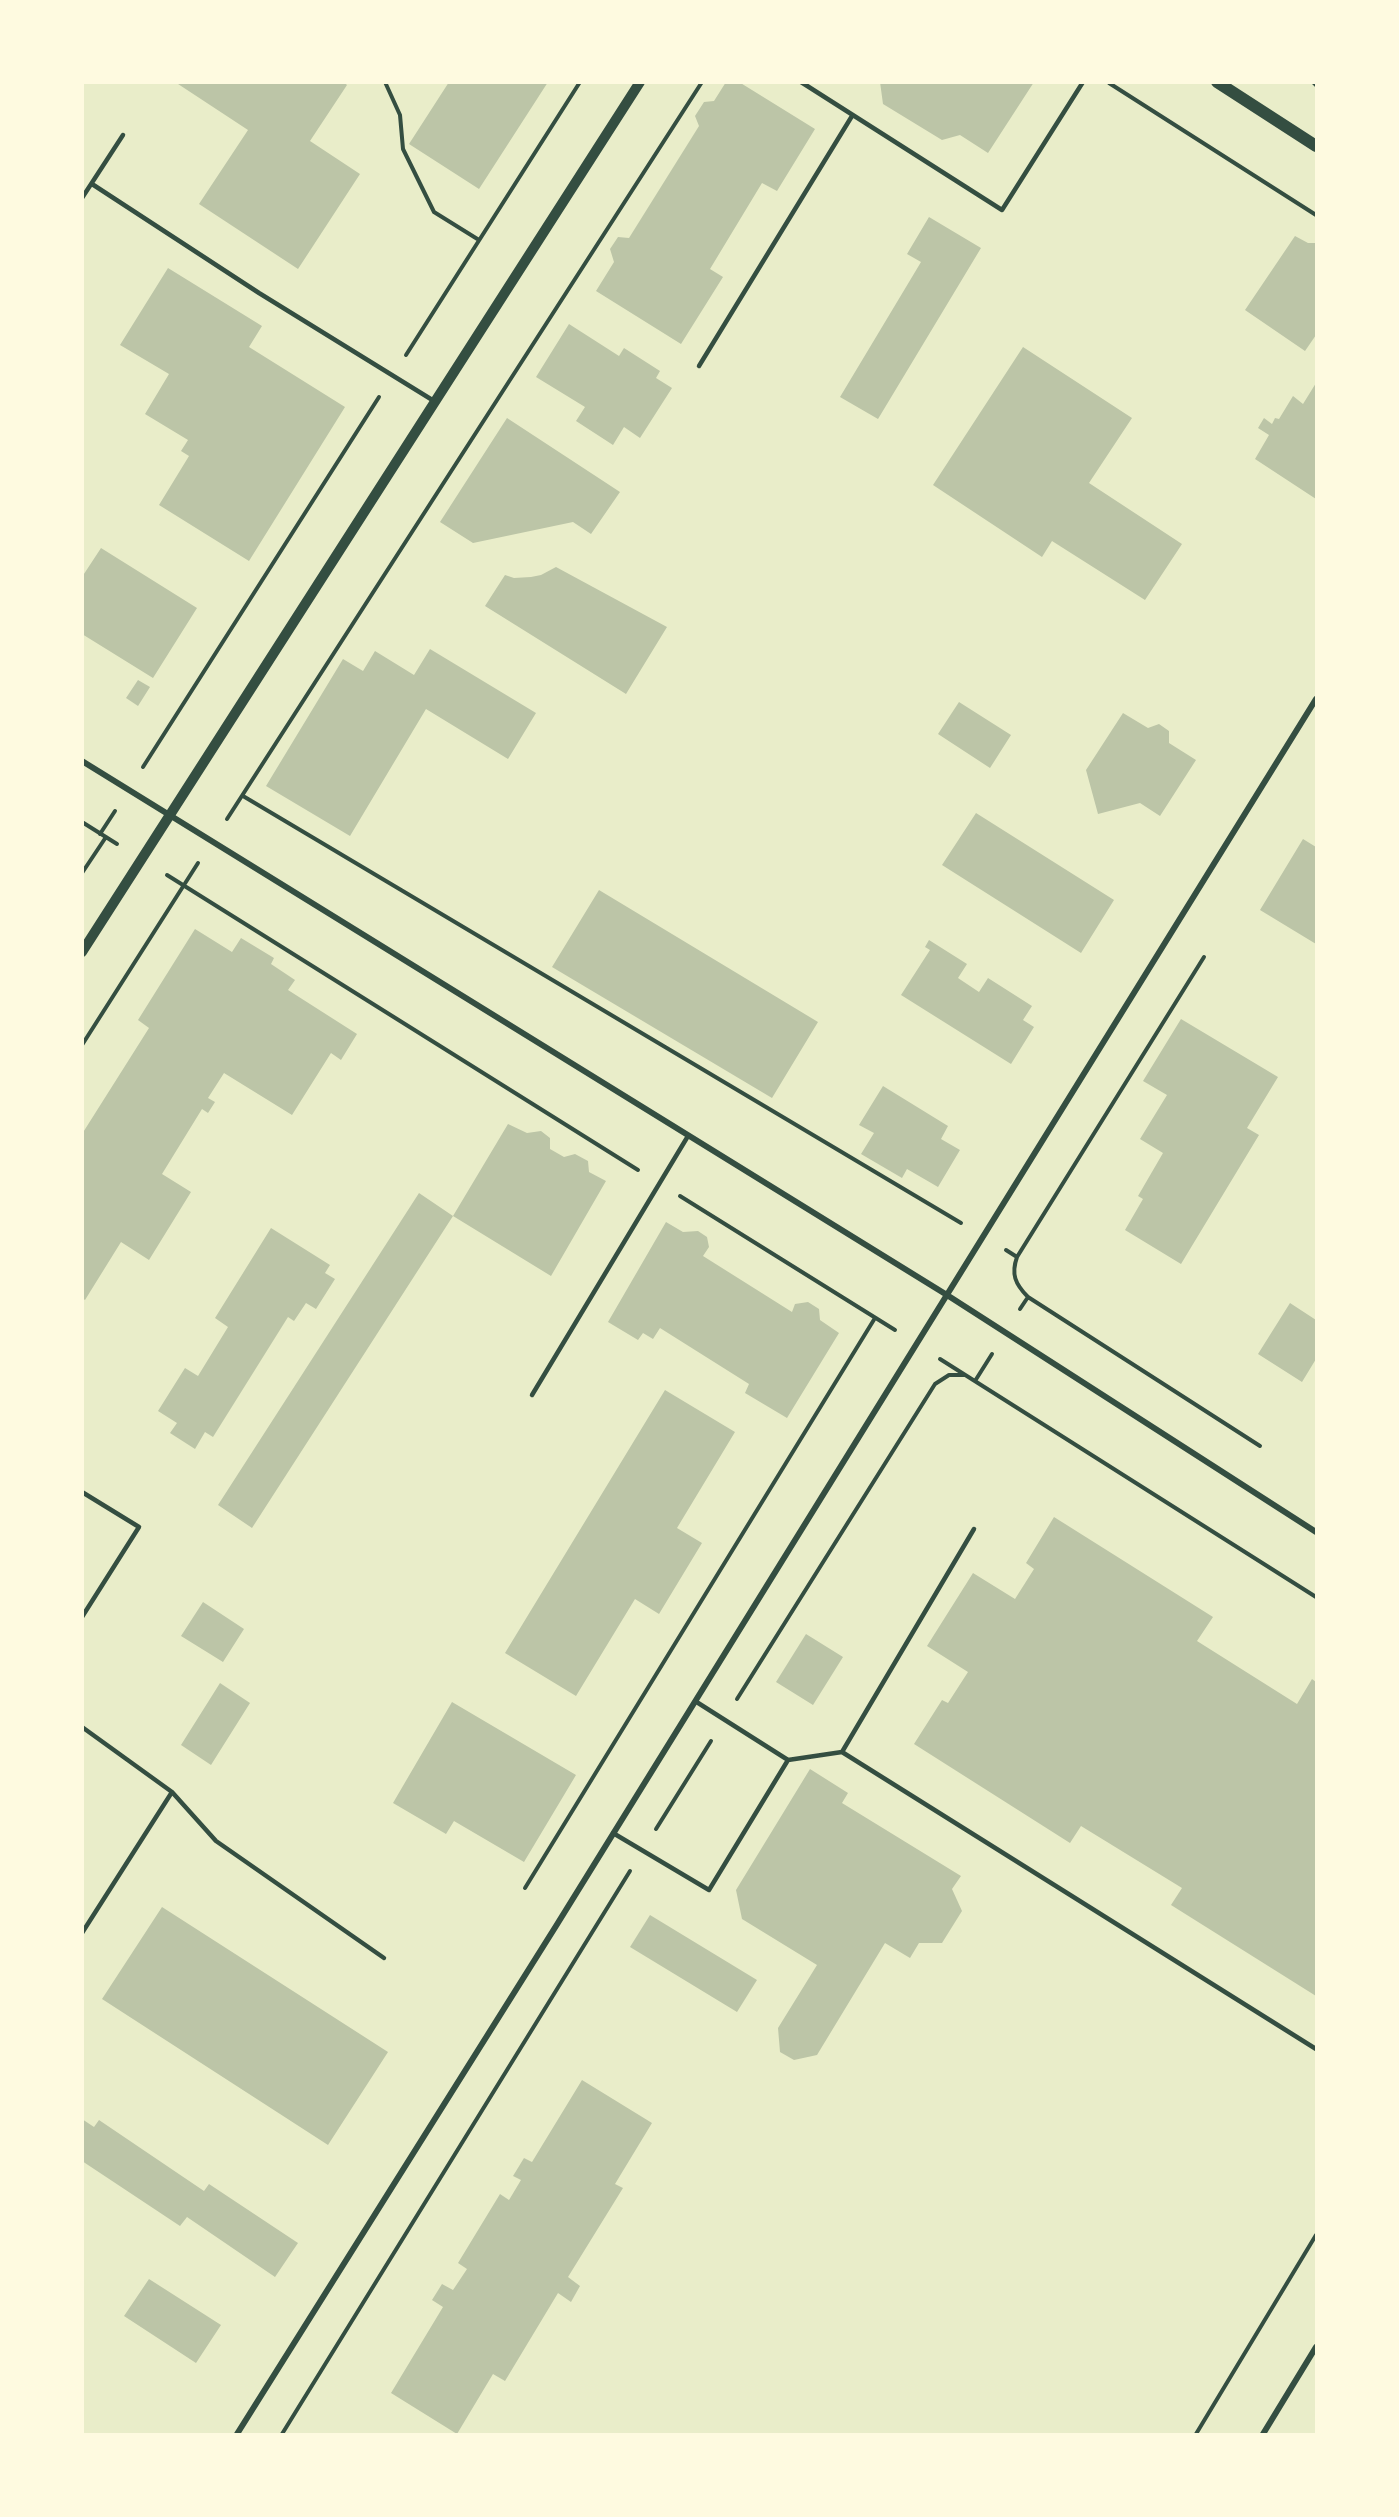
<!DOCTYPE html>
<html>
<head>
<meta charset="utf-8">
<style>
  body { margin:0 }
  #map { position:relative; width:1399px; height:2517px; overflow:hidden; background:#e9edc9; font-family:Lora,serif }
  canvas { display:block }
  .frame { position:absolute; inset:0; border:84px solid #fefae0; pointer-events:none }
</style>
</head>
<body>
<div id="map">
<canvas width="1399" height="2517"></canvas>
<div class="frame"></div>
</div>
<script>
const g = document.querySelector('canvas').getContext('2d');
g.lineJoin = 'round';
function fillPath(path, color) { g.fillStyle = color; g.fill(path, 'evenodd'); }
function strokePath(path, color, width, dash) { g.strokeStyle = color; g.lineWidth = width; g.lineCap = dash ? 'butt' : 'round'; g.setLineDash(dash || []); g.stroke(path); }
const building = new Path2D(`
  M 175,82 L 344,82 L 347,85 L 310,141 L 360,174 L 298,269 L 199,204 L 248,130 Z
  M 449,82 L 548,82 L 479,189 L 409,144 Z
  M 726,82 L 739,82 L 815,129 L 777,191 L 762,183 L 710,269 L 723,277 L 681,344 L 596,291 L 614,262 L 610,249 L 618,237 L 629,238 L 699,126 L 695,116 L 704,102 L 714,101 Z
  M 880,82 L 1034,82 L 988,153 L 960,135 L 942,140 L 883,104 Z
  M 929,217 L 981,248 L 878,419 L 840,397 L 921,262 L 907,254 Z
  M 1295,236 L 1308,243 L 1316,243 L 1316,335 L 1305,351 L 1245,310 Z
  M 168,268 L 262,326 L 249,347 L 345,407 L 249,561 L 159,505 L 189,456 L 181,451 L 188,440 L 145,414 L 169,374 L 120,345 Z
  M 569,324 L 619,356 L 624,348 L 660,371 L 656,378 L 672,388 L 640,438 L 624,427 L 613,445 L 576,421 L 585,407 L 536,377 Z
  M 1023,347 L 1132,418 L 1089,483 L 1182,544 L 1145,600 L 1052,541 L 1042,557 L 933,485 Z
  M 1316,383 L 1316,499 L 1255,459 L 1269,435 L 1258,428 L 1264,418 L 1272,424 L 1275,418 L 1279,419 L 1293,396 L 1303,404 Z
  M 507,418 L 620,492 L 591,534 L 573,522 L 473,543 L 440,522 Z
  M 101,548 L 197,608 L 153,678 L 82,634 L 82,577 Z
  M 556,567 L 667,627 L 626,694 L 485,606 L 505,575 L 514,578 L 531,577 L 541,575 Z
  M 430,649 L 536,713 L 508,759 L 426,709 L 350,836 L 266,786 L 343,659 L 363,671 L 375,651 L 414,675 Z
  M 138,680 L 150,687 L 138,706 L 126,698 Z
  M 959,702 L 1011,735 L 990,768 L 938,734 Z
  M 1123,713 L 1148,728 L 1159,724 L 1169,731 L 1169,743 L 1196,760 L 1160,816 L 1140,803 L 1098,814 L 1086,770 Z
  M 976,813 L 1114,900 L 1081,953 L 942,865 Z
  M 1303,839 L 1316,847 L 1316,944 L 1260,910 Z
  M 599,890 L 818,1022 L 772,1098 L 552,967 Z
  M 195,929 L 232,952 L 241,938 L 274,958 L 271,964 L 295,980 L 288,990 L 357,1034 L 341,1060 L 331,1053 L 292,1115 L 224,1073 L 208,1098 L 215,1102 L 208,1113 L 202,1109 L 162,1174 L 191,1192 L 149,1260 L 121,1242 L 85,1300 L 82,1298 L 82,1134 L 149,1028 L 138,1020 Z
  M 929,940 L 967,964 L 958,978 L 979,992 L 988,978 L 1032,1006 L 1023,1020 L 1034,1027 L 1011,1064 L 901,995 L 930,950 L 925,947 Z
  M 1181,1019 L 1278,1077 L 1247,1128 L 1259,1135 L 1181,1264 L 1125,1230 L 1143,1199 L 1138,1196 L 1163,1153 L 1140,1139 L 1167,1095 L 1143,1081 Z
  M 883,1086 L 948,1126 L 941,1139 L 960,1150 L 938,1187 L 907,1169 L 902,1178 L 861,1154 L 874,1133 L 859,1125 Z
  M 508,1124 L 527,1133 L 541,1131 L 550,1138 L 550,1149 L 564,1157 L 575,1154 L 588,1161 L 589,1172 L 606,1181 L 551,1276 L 453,1216 Z
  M 419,1193 L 453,1216 L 252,1528 L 218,1505 Z
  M 666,1222 L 683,1232 L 698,1231 L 707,1237 L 709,1247 L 703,1256 L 792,1312 L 795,1304 L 808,1302 L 819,1309 L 820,1320 L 839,1333 L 787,1418 L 745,1393 L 749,1384 L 660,1328 L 653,1339 L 643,1333 L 638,1340 L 608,1322 Z
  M 271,1228 L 330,1265 L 325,1273 L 335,1279 L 316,1309 L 306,1303 L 294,1321 L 288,1317 L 213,1437 L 205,1432 L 195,1449 L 170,1433 L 177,1423 L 158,1411 L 185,1368 L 198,1376 L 228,1327 L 215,1318 Z
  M 1290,1303 L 1316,1320 L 1316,1359 L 1302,1382 L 1258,1354 Z
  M 665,1390 L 735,1432 L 677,1528 L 702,1543 L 659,1614 L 635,1599 L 576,1696 L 505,1653 Z
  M 1054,1517 L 1213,1617 L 1197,1641 L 1297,1704 L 1312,1679 L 1316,1682 L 1316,1996 L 1171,1905 L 1182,1888 L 1081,1826 L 1070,1843 L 914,1744 L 942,1700 L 948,1703 L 968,1672 L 927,1646 L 973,1573 L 1015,1599 L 1034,1569 L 1026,1563 Z
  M 203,1602 L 244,1629 L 223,1662 L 181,1636 Z
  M 806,1634 L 843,1657 L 813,1705 L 776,1682 Z
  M 220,1683 L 250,1703 L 211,1765 L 181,1745 Z
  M 452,1702 L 576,1775 L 524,1862 L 454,1821 L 446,1834 L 393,1803 Z
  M 810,1769 L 848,1793 L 842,1803 L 961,1876 L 952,1889 L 962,1911 L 942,1943 L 919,1943 L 910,1958 L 885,1943 L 817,2055 L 794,2060 L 780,2052 L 778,2028 L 817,1965 L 742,1919 L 736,1890 Z
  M 162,1907 L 388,2052 L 328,2145 L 102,1999 Z
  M 650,1915 L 757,1980 L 737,2012 L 630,1947 Z
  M 582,2080 L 652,2123 L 615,2184 L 623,2188 L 568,2277 L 580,2286 L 571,2302 L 558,2293 L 505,2381 L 493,2374 L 457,2434 L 391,2393 L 443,2307 L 432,2300 L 442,2284 L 453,2290 L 467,2269 L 458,2263 L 500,2194 L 509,2200 L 521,2180 L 513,2176 L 524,2158 L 532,2162 Z
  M 82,2119 L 94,2127 L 99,2120 L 204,2191 L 209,2184 L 298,2243 L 275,2277 L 187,2217 L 180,2226 L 82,2161 Z
  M 149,2279 L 221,2325 L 196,2363 L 124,2316 Z`);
const path = new Path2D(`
  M 385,82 L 400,115 L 403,149 L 434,212 L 479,240
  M 1313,82 L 1316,85
  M 1109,83 L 1316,215
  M 406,355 L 580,82
  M 143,767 L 379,397
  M 243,796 L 961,1223
  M 227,819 L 702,82
  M 82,822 L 117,844
  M 100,834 L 115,811
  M 82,873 L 106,837
  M 167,875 L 638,1170
  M 1204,957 L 1017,1257 C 1011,1274 1015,1284 1028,1297 L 1260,1446
  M 82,1045 L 198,863
  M 680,1196 L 895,1330
  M 1006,1250 L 1017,1257
  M 1020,1309 L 1028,1297
  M 940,1359 L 1316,1597
  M 975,1381 L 992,1354
  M 737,1699 L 935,1384 L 949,1375 L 964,1375
  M 656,1829 L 711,1741
  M 525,1888 L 875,1318
  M 282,2434 L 630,1871
  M 1196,2434 L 1316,2235`);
const service = new Path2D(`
  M 801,82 L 1002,210 L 1083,82
  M 92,184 L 259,293 L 434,401
  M 82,198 L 123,135
  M 699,366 L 852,116
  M 532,1395 L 688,1136
  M 82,1492 L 139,1527 L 82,1617
  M 695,1701 L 788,1760 L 842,1752 L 1316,2049
  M 82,1727 L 172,1792 L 216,1841 L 384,1958
  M 842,1752 L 974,1529
  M 613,1833 L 709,1890 L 788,1760
  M 82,1933 L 172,1792`);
const minor = new Path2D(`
  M 82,761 L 947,1295 L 1316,1532
  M 237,2434 L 556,1926 L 1316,699
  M 1263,2434 L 1316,2347`);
const tertiary = new Path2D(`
  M 82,952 L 640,82`);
const secondary = new Path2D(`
  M 1217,82 L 1316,146`);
fillPath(building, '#bcc5a7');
strokePath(path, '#344e41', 4);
strokePath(service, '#344e41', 4.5);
strokePath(minor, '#344e41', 6);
strokePath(tertiary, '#344e41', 10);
strokePath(secondary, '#344e41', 12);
</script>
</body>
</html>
